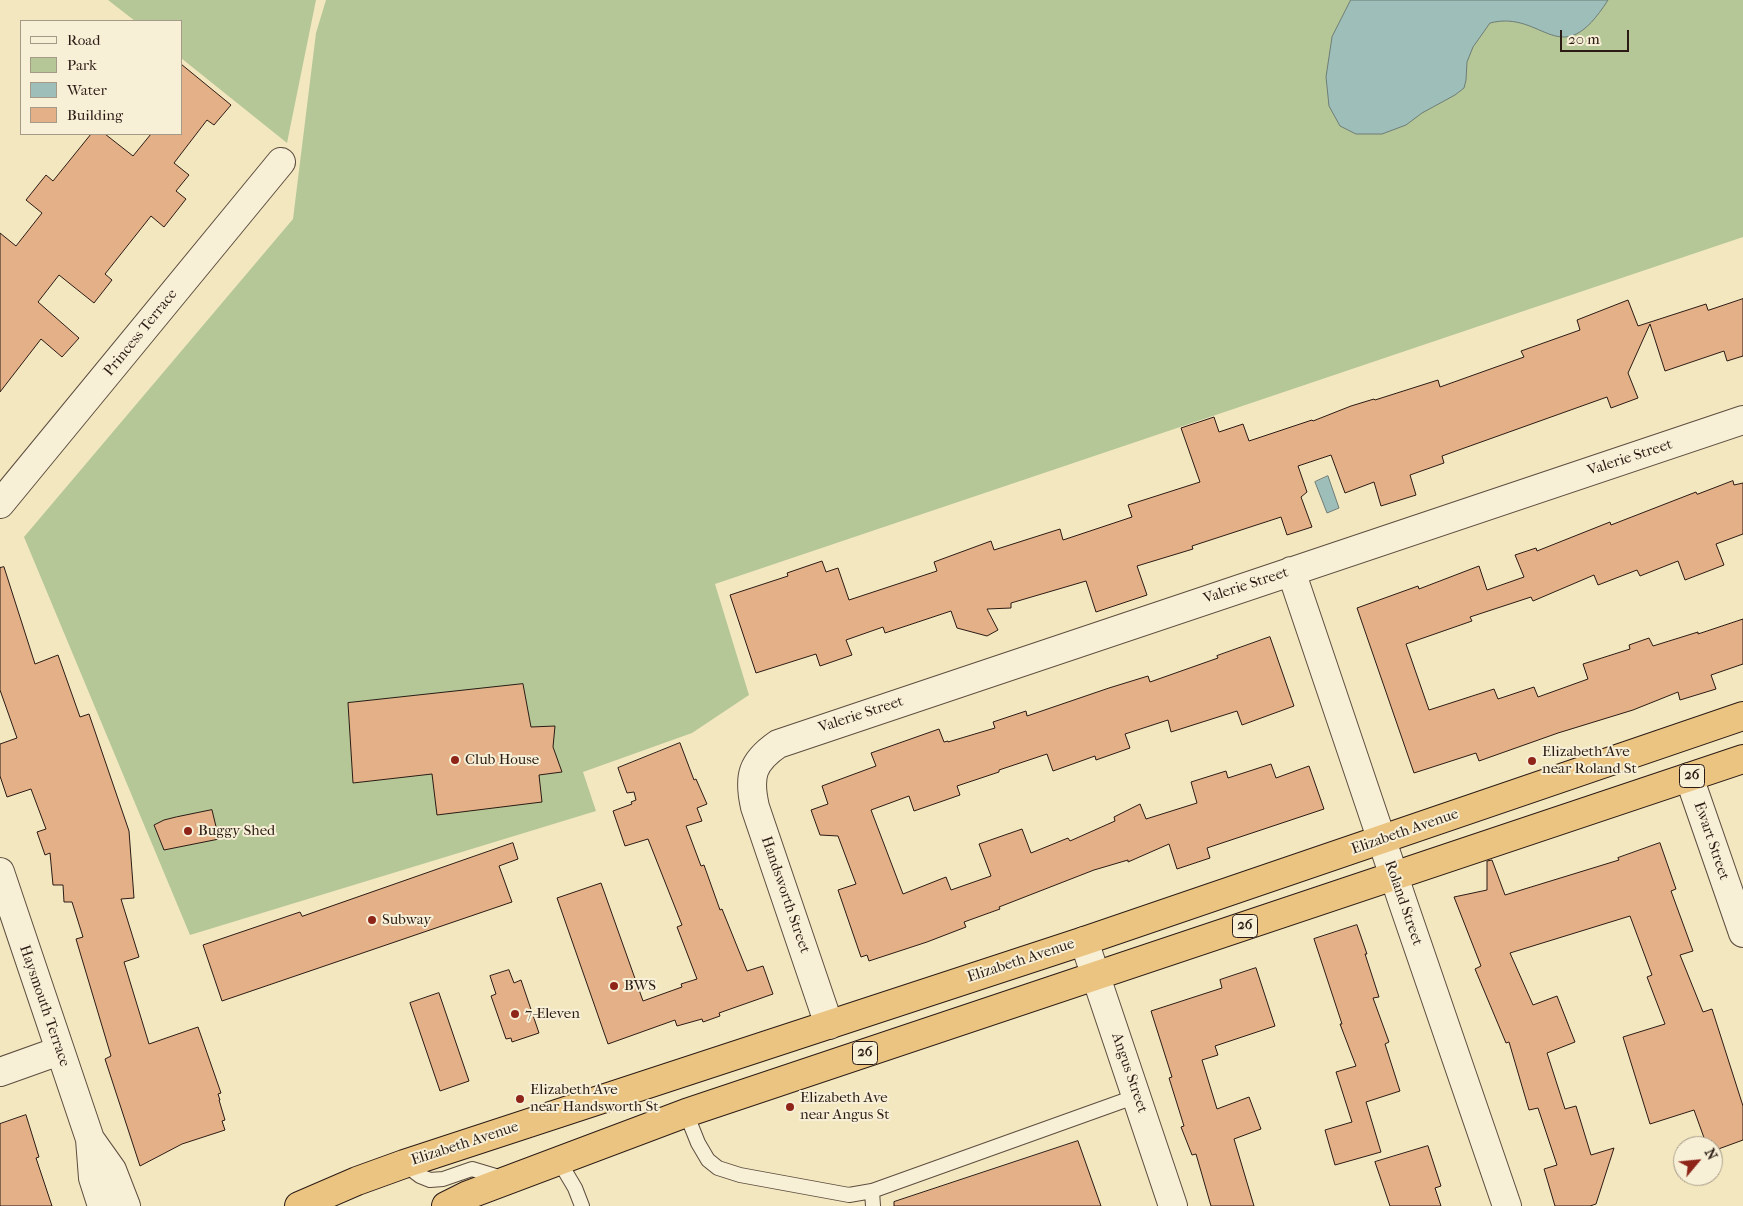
<!DOCTYPE html>
<html>
<head>
<meta charset="utf-8">
<style>
  body { margin:0 }
  #map { position:relative; width:1743px; height:1206px; overflow:hidden; background:#f3e7c0; font-family:"IM FELL French Canon",serif }
  canvas { display:block }
  .legend { position:absolute; left:20px; top:20px; width:162px; height:115px; box-sizing:border-box; background:#f7efd6; border:1px solid #a59a88; margin:0; padding:6px 9px; list-style:none; font-size:15px; color:#2b1b14 }
  .legend li { display:flex; align-items:center; gap:10px; height:25px }
  .legend b { width:25px; border:1px solid #a59a88 }
  .north { position:absolute; left:1673px; top:1136px; width:50px; height:50px; box-sizing:border-box; background:#f7efd6; border:1px solid #a59a88; border-radius:50%; rotate:62deg; font-size:14px; font-weight:700; line-height:20px; text-align:center; color:#2b1b14 }
  .north::after { content:''; display:block; margin:auto; width:18px; height:22px; background:#8f2418; clip-path:polygon(50% 0,100% 100%,50% 72%,0 100%) }
  .scale { position:absolute; left:1560px; top:30px; width:69px; height:22px; box-sizing:border-box; border:2px solid #2b1b14; border-top:0; padding-left:6px; font-size:15px; line-height:18px; white-space:nowrap; color:#2b1b14; -webkit-text-stroke:4px #f7efd6; paint-order:stroke }
</style>
</head>
<body>
<div id="map">
<canvas width="1743" height="1206"></canvas>
<ul class="legend">
<li><b style="height:6px;background:#f7efd6"></b>Road</li>
<li><b style="height:14px;background:#b5c797"></b>Park</li>
<li><b style="height:14px;background:#9dbeb9"></b>Water</li>
<li><b style="height:14px;background:#e3b087"></b>Building</li>
</ul>
<div class="north">N</div>
<div class="scale">20 m</div>
</div>
<script>
const g = document.querySelector('canvas').getContext('2d');
g.lineJoin = 'round';
function fillPath(path, color) { g.fillStyle = color; g.fill(path, 'evenodd'); }
function strokePath(path, color, width, dash) { g.strokeStyle = color; g.lineWidth = width; g.lineCap = dash ? 'butt' : 'round'; g.setLineDash(dash || []); g.stroke(path); }
function write(font, color, halo, rows, align = 'center') {
  g.font = font + ' "IM FELL French Canon",serif'; g.lineWidth = 4; g.setLineDash([]); g.textBaseline = 'middle'; g.strokeStyle = halo; g.fillStyle = color; for (const [text, x, y, turn = 0] of rows) {
    g.save(); g.translate(x, y); g.rotate((+turn || 0) * Math.PI / 180); g.textAlign = isNaN(turn) ? turn : align; if (halo) g.strokeText(text, 0, 0); g.fillText(text, 0, 0); g.restore();
  }
}
const green = new Path2D(`
  M 108,0 L 316,0 L 287,143 L 181,58 L 181,21 L 135,21 Z
  M 326,0 L 1743,0 L 1743,237 L 715,584 L 749,695 L 692,733 L 583,772 L 596,811 L 190,935 L 24,537 L 293,219 L 316,33 Z`);
const water = new Path2D(`
  M 1351,0 L 1608,0 C 1560,76 1544,9 1490,23 L 1473,47 L 1467,62 L 1466,80 L 1464,88 L 1455,95 L 1422,113 L 1406,125 L 1382,134 L 1356,134 L 1340,126 L 1329,106 L 1326,77 L 1332,37 Z
  M 1328,476 L 1339,508 L 1327,513 L 1315,482 Z`);
const building = new Path2D(`
  M 181,64 L 231,105 L 214,125 L 207,120 L 174,163 L 189,175 L 176,191 L 186,199 L 164,227 L 151,216 L 105,274 L 112,280 L 94,303 L 59,275 L 38,302 L 79,338 L 62,357 L 41,339 L 0,392 L 0,233 L 16,246 L 42,213 L 26,200 L 46,175 L 53,181 L 91,134 L 105,134 L 133,156 L 151,134 L 181,134 Z
  M 1743,299 L 1743,356 L 1727,361 L 1724,351 L 1665,371 L 1650,324 L 1628,373 L 1638,398 L 1611,408 L 1607,397 L 1442,456 L 1444,463 L 1410,475 L 1416,495 L 1381,506 L 1374,482 L 1345,493 L 1331,455 L 1298,466 L 1307,492 L 1301,497 L 1312,527 L 1287,535 L 1281,517 L 1192,546 L 1193,549 L 1137,566 L 1147,595 L 1096,612 L 1086,581 L 1011,603 L 1011,608 L 987,609 L 998,630 L 987,636 L 957,628 L 951,611 L 885,633 L 883,627 L 846,640 L 852,655 L 820,666 L 816,654 L 756,673 L 730,595 L 788,576 L 787,573 L 822,561 L 826,572 L 838,568 L 849,600 L 937,571 L 934,562 L 991,541 L 994,550 L 1060,529 L 1063,540 L 1132,517 L 1128,505 L 1200,482 L 1181,428 L 1214,417 L 1219,432 L 1243,424 L 1249,441 L 1312,420 L 1313,421 L 1351,406 L 1374,399 L 1375,400 L 1438,380 L 1440,387 L 1524,357 L 1521,351 L 1580,330 L 1577,320 L 1628,300 L 1638,326 L 1706,304 L 1708,310 Z
  M 1733,481 L 1734,485 L 1743,483 L 1743,534 L 1716,544 L 1724,565 L 1685,580 L 1678,561 L 1640,576 L 1637,570 L 1598,585 L 1594,575 L 1533,601 L 1531,597 L 1470,617 L 1472,621 L 1406,644 L 1429,710 L 1494,689 L 1498,699 L 1534,687 L 1538,697 L 1588,679 L 1583,664 L 1630,649 L 1629,645 L 1649,638 L 1653,646 L 1698,632 L 1698,634 L 1743,619 L 1743,664 L 1711,675 L 1716,689 L 1680,700 L 1678,692 L 1633,710 L 1558,733 L 1479,761 L 1476,753 L 1414,773 L 1357,608 L 1418,586 L 1419,589 L 1479,566 L 1487,590 L 1524,577 L 1515,555 L 1536,548 L 1537,551 L 1610,522 L 1611,525 L 1696,492 L 1697,494 Z
  M 4,567 L 35,664 L 58,655 L 80,717 L 89,714 L 129,831 L 134,898 L 121,899 L 139,957 L 124,962 L 149,1044 L 198,1027 L 221,1093 L 218,1094 L 220,1100 L 219,1100 L 225,1120 L 222,1121 L 225,1130 L 182,1144 L 140,1166 L 105,1059 L 111,1056 L 76,939 L 83,937 L 72,902 L 64,902 L 63,885 L 53,885 L 50,853 L 45,855 L 37,832 L 46,829 L 31,789 L 7,797 L 0,776 L 0,744 L 17,738 L 0,690 L 0,568 Z
  M 1270,637 L 1294,706 L 1242,725 L 1237,711 L 1171,732 L 1168,720 L 1125,734 L 1130,748 L 1096,760 L 1095,756 L 1053,771 L 1047,754 L 999,770 L 999,772 L 957,786 L 960,795 L 914,811 L 909,796 L 871,810 L 903,894 L 946,877 L 951,890 L 991,876 L 979,844 L 1022,829 L 1031,853 L 1068,838 L 1070,841 L 1115,821 L 1114,817 L 1140,804 L 1146,819 L 1197,803 L 1191,782 L 1226,771 L 1228,778 L 1271,764 L 1276,778 L 1309,766 L 1324,809 L 1207,848 L 1210,858 L 1177,869 L 1169,844 L 1128,862 L 1128,860 L 1094,870 L 999,907 L 1000,909 L 964,922 L 966,927 L 927,942 L 869,961 L 867,955 L 861,957 L 838,890 L 856,884 L 838,836 L 820,835 L 811,810 L 828,804 L 822,786 L 876,766 L 871,753 L 939,729 L 944,742 L 948,741 L 948,742 L 995,728 L 993,722 L 1026,711 L 1027,716 L 1109,688 L 1148,676 L 1150,682 L 1218,658 L 1217,656 Z
  M 523,684 L 531,727 L 555,726 L 553,747 L 562,772 L 539,775 L 542,802 L 437,815 L 432,774 L 353,783 L 348,703 Z
  M 680,743 L 694,780 L 696,779 L 707,804 L 697,808 L 702,821 L 686,826 L 701,866 L 704,865 L 720,910 L 722,909 L 747,971 L 763,966 L 773,994 L 719,1013 L 720,1016 L 703,1022 L 702,1019 L 677,1026 L 675,1020 L 608,1044 L 557,898 L 601,883 L 643,1001 L 682,987 L 681,984 L 697,979 L 677,927 L 682,925 L 648,839 L 625,846 L 613,811 L 632,804 L 631,802 L 636,800 L 634,792 L 627,793 L 618,768 Z
  M 212,810 L 219,839 L 164,850 L 154,825 L 164,820 L 176,817 Z
  M 513,843 L 518,859 L 499,866 L 512,902 L 222,1001 L 203,945 L 300,912 L 302,916 Z
  M 1660,843 L 1676,889 L 1671,891 L 1693,951 L 1680,955 L 1703,1012 L 1712,1009 L 1743,1106 L 1743,1140 L 1713,1151 L 1713,1146 L 1707,1146 L 1694,1110 L 1650,1124 L 1623,1037 L 1665,1024 L 1647,977 L 1652,975 L 1630,916 L 1510,953 L 1533,1005 L 1557,996 L 1575,1042 L 1547,1053 L 1565,1109 L 1576,1106 L 1591,1155 L 1614,1148 L 1596,1204 L 1590,1206 L 1555,1206 L 1544,1169 L 1557,1165 L 1538,1108 L 1529,1110 L 1509,1042 L 1506,1043 L 1475,969 L 1481,966 L 1454,897 L 1487,890 L 1487,861 L 1492,860 L 1505,895 L 1619,860 L 1618,858 Z
  M 1357,925 L 1367,954 L 1365,954 L 1379,997 L 1373,998 L 1389,1042 L 1385,1044 L 1400,1091 L 1366,1102 L 1381,1152 L 1335,1165 L 1325,1130 L 1352,1122 L 1336,1072 L 1356,1066 L 1340,1024 L 1342,1024 L 1314,939 Z
  M 1256,968 L 1275,1026 L 1215,1046 L 1218,1055 L 1202,1060 L 1217,1109 L 1249,1097 L 1261,1129 L 1234,1139 L 1254,1206 L 1211,1206 L 1196,1154 L 1192,1155 L 1181,1127 L 1184,1126 L 1169,1078 L 1172,1077 L 1151,1011 L 1222,988 L 1220,980 Z
  M 509,970 L 514,983 L 521,980 L 539,1033 L 512,1042 L 511,1038 L 506,1039 L 491,996 L 496,994 L 490,976 Z
  M 439,993 L 469,1081 L 440,1091 L 410,1003 Z
  M 26,1115 L 39,1157 L 36,1158 L 52,1206 L 0,1206 L 0,1124 Z
  M 1078,1141 L 1101,1206 L 894,1206 L 894,1202 Z
  M 1428,1146 L 1441,1186 L 1435,1188 L 1441,1206 L 1390,1206 L 1375,1162 Z`);
const service = new Path2D(`
  M 686,1113 L 698,1143 L 708,1160 L 718,1168 L 740,1175 L 849,1195 L 872,1191 L 1137,1096
  M 559,1161 L 575,1188 L 582,1206
  M 404,1164 L 420,1176 L 430,1180 L 443,1179 L 472,1169 L 502,1178
  M 872,1191 L 873,1206`);
const minor = new Path2D(`
  M 0,504 L 281,162
  M 1291,571 L 1403,903 L 1507,1206
  M 1689,777 L 1743,933
  M 0,872 L 90,1139 L 112,1170 L 126,1206
  M 1084,941 L 1173,1206
  M 829,1025 L 755,807 C 748,776 752,762 778,744 L 1743,420
  M 0,1072 L 59,1051
  M 90,1139 L 93,1178 L 102,1206`);
const trunk = new Path2D(`
  M 299,1206 L 357,1181 L 404,1164 L 1084,941 L 1743,716
  M 446,1206 L 468,1195 L 686,1113 L 1743,759`);
const markers = [
  [455,760,5,"#8f2418"],
  [1532,761,5,"#8f2418"],
  [188,831,5,"#8f2418"],
  [372,920,5,"#8f2418"],
  [614,986,5,"#8f2418"],
  [515,1014,5,"#8f2418"],
  [520,1099,5,"#8f2418"],
  [790,1107,5,"#8f2418"]
];
const shields = [
  [1692,776,25],
  [1245,926,25],
  [865,1053,25]
];
const shieldNames = [
  ["26",1692,776],
  ["26",1245,926],
  ["26",865,1053]
];
const streetNames = [
  ["Princess Terrace",141,333,-51],
  ["Valerie Street",1630,458,-18],
  ["Valerie Street",1246,586,-18],
  ["Valerie Street",861,715,-18],
  ["Elizabeth Avenue",1405,832,-19],
  ["Ewart Street",1711,841,71],
  ["Handsworth Street",785,895,71],
  ["Roland Street",1403,903,71],
  ["Elizabeth Avenue",1021,961,-18],
  ["Haysmouth Terrace",44,1006,71],
  ["Angus Street",1129,1073,71],
  ["Elizabeth Avenue",465,1144,-18]
];
const poiNames = [
  ["Elizabeth Ave",1542,752],
  ["near Roland St",1542,769],
  ["Club House",465,760],
  ["Buggy Shed",198,831],
  ["Subway",382,920],
  ["BWS",624,986],
  ["7-Eleven",525,1014],
  ["Elizabeth Ave",530,1090],
  ["near Handsworth St",530,1107],
  ["Elizabeth Ave",800,1098],
  ["near Angus St",800,1115]
];
fillPath(green, '#b5c797');
fillPath(water, '#9dbeb9');
strokePath(water, '#6f7d77', 1);
fillPath(building, '#e3b087');
strokePath(building, '#2b1b14', 1);
strokePath(service, '#5d4e3f', 16);
strokePath(minor, '#5d4e3f', 30);
strokePath(trunk, '#2b1b14', 30);
strokePath(service, '#f7efd6', 14);
strokePath(minor, '#f7efd6', 28);
strokePath(trunk, '#eac480', 28);
for (const [x, y, r, color] of markers) { const dot = new Path2D(); dot.arc(x, y, r, 0, 2 * Math.PI); g.fillStyle = color; g.fill(dot); strokePath(dot, '#f7efd6', 2); }
for (const [x, y, w] of shields) { const box = new Path2D(); box.roundRect(x - w / 2, y - 11.5, w, 23, 4); g.fillStyle = '#f7efd6'; g.fill(box); strokePath(box, '#2b1b14', 1); }
write('bold 14px', '#2b1b14', null, shieldNames);
write('15px', '#2b1b14', '#f7efd6', streetNames);
write('15px', '#2b1b14', '#f7efd6', poiNames, 'left');
</script>
</body>
</html>
